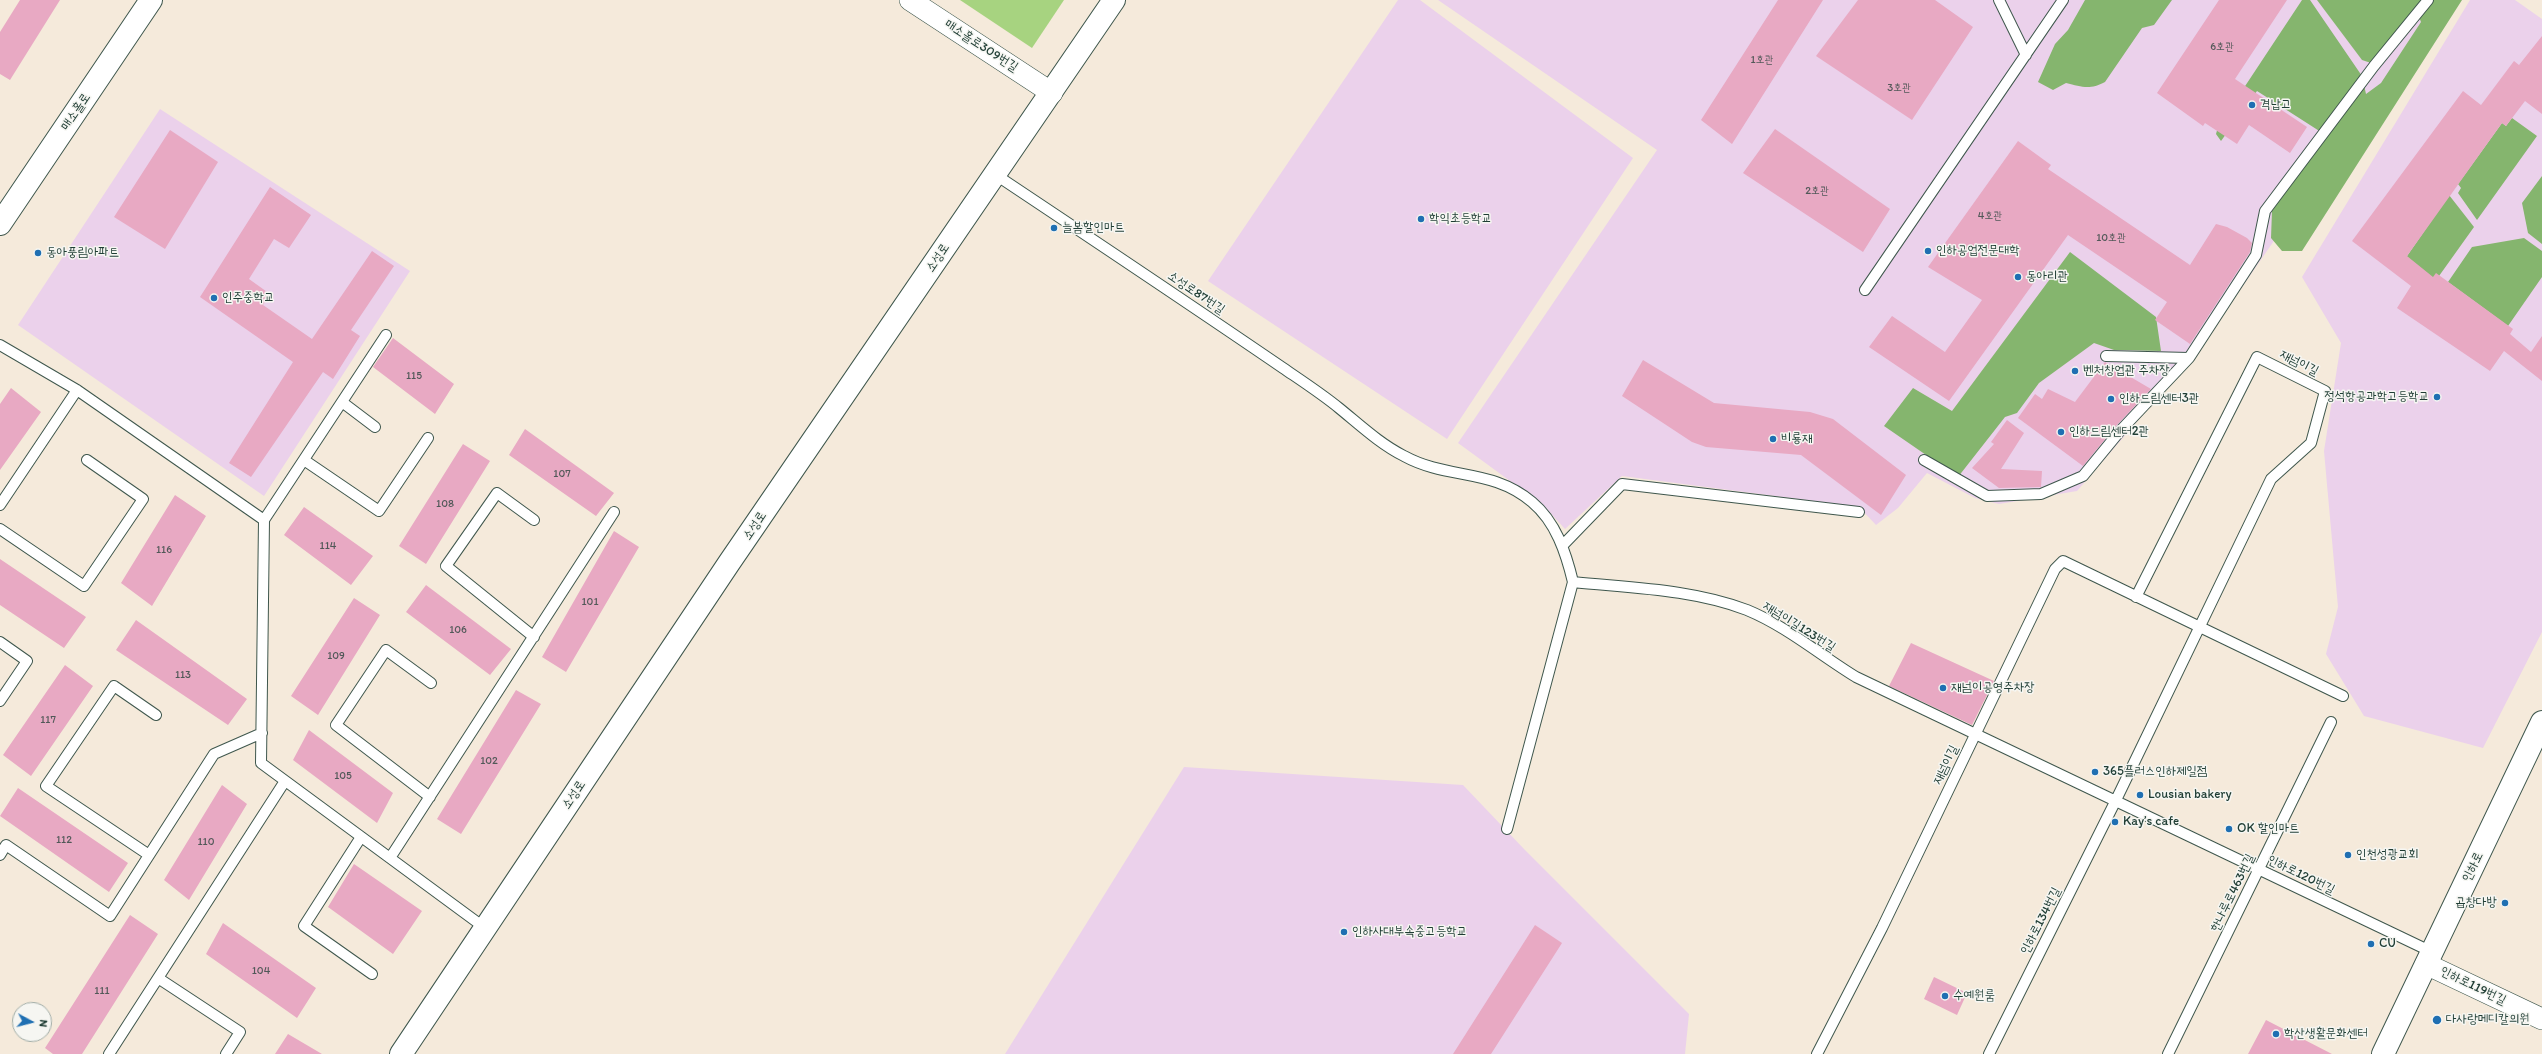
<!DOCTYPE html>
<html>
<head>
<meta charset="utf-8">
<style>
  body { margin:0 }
  #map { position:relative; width:2542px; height:1054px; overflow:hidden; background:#f5eadb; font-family:Itim,sans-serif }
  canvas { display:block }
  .north { position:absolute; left:12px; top:1002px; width:40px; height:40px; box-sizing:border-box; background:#f6f6f2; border:1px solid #a0aca6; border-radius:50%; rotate:97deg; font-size:11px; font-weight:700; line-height:16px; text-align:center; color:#1f3d34 }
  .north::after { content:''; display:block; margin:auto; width:14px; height:18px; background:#1f6fb2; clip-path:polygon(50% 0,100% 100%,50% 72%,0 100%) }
</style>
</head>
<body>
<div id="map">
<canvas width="2542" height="1054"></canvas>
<div class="north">N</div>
</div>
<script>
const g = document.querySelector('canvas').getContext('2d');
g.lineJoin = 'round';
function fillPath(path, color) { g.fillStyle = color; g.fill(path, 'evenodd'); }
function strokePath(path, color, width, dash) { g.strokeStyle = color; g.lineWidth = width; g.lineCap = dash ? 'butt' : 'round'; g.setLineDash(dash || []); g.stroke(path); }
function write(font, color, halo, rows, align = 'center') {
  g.font = font + ' Itim,"Poor Story",sans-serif'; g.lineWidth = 3; g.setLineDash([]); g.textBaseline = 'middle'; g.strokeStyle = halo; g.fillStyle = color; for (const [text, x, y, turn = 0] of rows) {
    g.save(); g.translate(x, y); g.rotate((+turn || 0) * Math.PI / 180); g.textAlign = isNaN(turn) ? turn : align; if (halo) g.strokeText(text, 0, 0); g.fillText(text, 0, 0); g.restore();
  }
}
const built = new Path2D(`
  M 1398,0 L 1420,0 L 1633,158 L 1447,439 L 1208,281 Z
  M 1438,0 L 2440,0 L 2198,351 L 2077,491 L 1999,504 L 1975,498 L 1927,473 L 1898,508 L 1876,525 L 1859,507 L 1622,476 L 1565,529 L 1543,505 L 1458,443 L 1657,150 Z
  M 2470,0 L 2515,0 L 2542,19 L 2542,632 L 2483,748 L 2364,716 L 2326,654 L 2338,607 L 2324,451 L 2341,343 L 2302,277 Z
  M 160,109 L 410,271 L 264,496 L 18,325 Z
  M 1184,767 L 1463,785 L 1524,849 L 1689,1014 L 1685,1054 L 1005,1054 Z`);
const green = new Path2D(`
  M 960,0 L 1064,0 L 1032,48 Z`);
const forest = new Path2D(`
  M 2085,0 L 2172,0 L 2154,25 L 2142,28 L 2105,82 C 2090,90 2082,87 2066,83 L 2053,90 L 2038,82 L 2055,44 L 2068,30 Z
  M 2302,0 L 2310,0 L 2362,76 L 2366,94 L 2381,83 L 2421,22 L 2417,12 L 2371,63 L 2362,60 L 2317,0 L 2462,0 L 2302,251 L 2282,251 L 2271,238 L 2272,211 L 2324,134 L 2257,91 L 2221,141 L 2216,134 L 2218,127 Z
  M 2512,118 L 2537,136 L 2477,220 L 2458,193 L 2461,188 L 2458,184 L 2502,123 L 2506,126 Z
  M 2542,176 L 2542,244 L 2528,233 L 2522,203 Z
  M 2449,195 L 2474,227 L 2439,276 L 2433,278 L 2403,262 Z
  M 2524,238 L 2542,251 L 2542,277 L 2508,326 L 2448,282 L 2472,247 Z
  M 2070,252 L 2156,317 L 2161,351 L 2114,350 L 2094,343 L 2039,383 L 2017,413 L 2005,417 L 1958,477 L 1884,426 L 1913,388 L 1952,411 Z`);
const building = new Path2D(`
  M 20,0 L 60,0 L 10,80 L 0,74 L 0,32 Z
  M 1778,0 L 1823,0 L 1732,144 L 1701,120 Z
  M 1858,0 L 1935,0 L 1973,27 L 1912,120 L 1816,56 Z
  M 2219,0 L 2287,0 L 2235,79 L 2307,127 L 2290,153 L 2249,125 L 2237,144 L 2205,123 L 2203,126 L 2157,93 Z
  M 2542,36 L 2542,114 L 2525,101 L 2506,126 L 2502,123 L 2407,256 L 2433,277 L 2436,273 L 2513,329 L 2510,334 L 2531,352 L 2542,336 L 2542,381 L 2504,351 L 2490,371 L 2397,308 L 2411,286 L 2352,241 L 2463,91 L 2481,105 L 2514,61 L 2519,65 Z
  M 1775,129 L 1890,209 L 1863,252 L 1743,173 Z
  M 170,130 L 218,162 L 165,249 L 114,217 Z
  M 2018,141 L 2051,165 L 2048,169 L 2190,265 L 2216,224 L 2227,227 L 2247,238 L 2252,243 L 2250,252 L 2190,344 L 2155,320 L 2167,302 L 2068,235 L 1949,401 L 1869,347 L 1892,316 L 1945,352 L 1982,300 L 1928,267 Z
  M 270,187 L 311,215 L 289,248 L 274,239 L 249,279 L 270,294 L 263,305 L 312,339 L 372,251 L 394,266 L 351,330 L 360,336 L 333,379 L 323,372 L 251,477 L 229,463 L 293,362 L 200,297 Z
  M 393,338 L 454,384 L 435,414 L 373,367 Z
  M 1643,360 L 1714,403 L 1810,412 L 1833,419 L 1906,475 L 1881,515 L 1801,455 L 1706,447 L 1692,442 L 1622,396 Z
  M 2105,362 L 2151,389 L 2115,427 L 2083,466 L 2018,418 L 2035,394 L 2042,399 L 2048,389 L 2075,402 Z
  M 11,388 L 41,412 L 0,470 L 0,404 Z
  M 2007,420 L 2024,433 L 2001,469 L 2042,471 L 2041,487 L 1999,488 L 1972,468 L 1994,444 L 1991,442 Z
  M 525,429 L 614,493 L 596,516 L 509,455 Z
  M 463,444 L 490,461 L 426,564 L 399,546 Z
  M 175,495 L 206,516 L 152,606 L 121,583 Z
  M 304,507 L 373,556 L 351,585 L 284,535 Z
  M 614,531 L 639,547 L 566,672 L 542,657 Z
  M 0,559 L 86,617 L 64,648 L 0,605 Z
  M 426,585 L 511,649 L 490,675 L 406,612 Z
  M 354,598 L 380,615 L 318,715 L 291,696 Z
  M 136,620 L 247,699 L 228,725 L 116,650 Z
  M 1911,643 L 1994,681 L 1972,725 L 1889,686 Z
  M 65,665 L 93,686 L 31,776 L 3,755 Z
  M 516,690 L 541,704 L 461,834 L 437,819 Z
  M 309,730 L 393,793 L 377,823 L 293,760 Z
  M 222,785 L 247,804 L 189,900 L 164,880 Z
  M 18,788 L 128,863 L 109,892 L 0,816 Z
  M 354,864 L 422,911 L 393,954 L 328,907 Z
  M 130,915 L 158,934 L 82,1054 L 53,1054 L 45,1048 Z
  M 223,923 L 316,988 L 297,1018 L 206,954 Z
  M 1535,925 L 1562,943 L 1491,1054 L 1453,1054 Z
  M 1934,977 L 1967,993 L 1957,1015 L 1924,999 Z
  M 2266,1020 L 2332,1054 L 2248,1054 Z
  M 288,1034 L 322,1054 L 275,1054 Z`);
const service = new Path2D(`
  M 1999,0 L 2026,55
  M 996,175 C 1092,239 1188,303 1283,368 C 1302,381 1322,394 1339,408 C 1360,425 1380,444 1404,456 C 1448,480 1492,468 1532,502 C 1556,522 1566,553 1573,582 L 1507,829
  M 1865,290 L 2063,0
  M 0,345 L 77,390 L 264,520 L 261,763 L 485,928
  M 2106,356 L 2189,358 L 2256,255 L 2265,211 L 2374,66 L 2428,0
  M 342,402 L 375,427
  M 304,460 L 379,511 L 428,438
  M 1924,460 L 1987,496 L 2041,494 L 2083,476 L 2120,431 L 2189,358
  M 0,505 L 77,390
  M 264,520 L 386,335
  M 534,520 L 497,493 L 446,566 L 534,637
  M 0,529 L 84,586 L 143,499 L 87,460
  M 1562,546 L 1622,484 L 1859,512 L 1622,484
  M 1573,582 C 1630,588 1692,589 1747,610 C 1786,626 1820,655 1856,677 L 2432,952
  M 0,642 L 27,661 L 0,701
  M 430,797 L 336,725 L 386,650 L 431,683
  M 361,837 L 304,926 L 372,974
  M 0,855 L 6,845 L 110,916 L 214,754 L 262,733
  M 149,855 L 46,786 L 114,686 L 156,715
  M 390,858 L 614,512
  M 158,978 L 240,1032 L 226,1054
  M 109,1054 L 285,781
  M 1817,1054 L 1882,928 L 2055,569 L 2063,561 L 2343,696
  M 1989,1054 L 2116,800 L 2271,479 L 2311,443 L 2325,391 L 2257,357 L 2136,597
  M 2168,1054 L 2331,722`);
const minor = new Path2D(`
  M 910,0 L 1052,93
  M 2426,964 L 2542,1019`);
const secondary = new Path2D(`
  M 0,224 L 151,0
  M 401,1054 L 729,563 L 1114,0
  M 2383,1054 L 2542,722`);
const markers = [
  [2252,105,4,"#1f6fb2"],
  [1421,219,4,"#1f6fb2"],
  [1054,228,4,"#1f6fb2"],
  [1928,251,4,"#1f6fb2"],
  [38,253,4,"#1f6fb2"],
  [2018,277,4,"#1f6fb2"],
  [214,298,4,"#1f6fb2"],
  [2075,371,4,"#1f6fb2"],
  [2437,397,4,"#1f6fb2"],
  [2111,399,4,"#1f6fb2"],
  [2061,432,4,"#1f6fb2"],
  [1773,439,4,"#1f6fb2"],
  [1943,688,4,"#1f6fb2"],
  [2095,772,4,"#1f6fb2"],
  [2140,795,4,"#1f6fb2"],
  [2115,822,4,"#1f6fb2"],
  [2229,829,4,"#1f6fb2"],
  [2348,855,4,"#1f6fb2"],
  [2505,903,4,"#1f6fb2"],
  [1344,932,4,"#1f6fb2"],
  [2371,944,4,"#1f6fb2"],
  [1945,996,4,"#1f6fb2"],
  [2437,1020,5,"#1f6fb2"],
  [2276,1034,4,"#1f6fb2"]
];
const numberNames = [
  ["6호관",2222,47],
  ["1호관",1762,60],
  ["3호관",1899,88],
  ["2호관",1817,191],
  ["4호관",1990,216],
  ["10호관",2111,238],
  ["115",414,376],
  ["107",562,474],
  ["108",445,504],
  ["114",328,546],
  ["116",164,550],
  ["101",590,602],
  ["106",458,630],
  ["109",336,656],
  ["113",183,675],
  ["117",48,720],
  ["102",489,761],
  ["105",343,776],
  ["112",64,840],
  ["110",206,842],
  ["104",261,971],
  ["111",102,991]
];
const streetNames = [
  ["매소홀로309번길",981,46,33],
  ["매소홀로",76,112,-56],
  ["소성로",938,258,-56],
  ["소성로87번길",1196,293,34],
  ["재넘이길",2299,363,27],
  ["소성로",755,526,-56],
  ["재넘이길123번길",1799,627,32],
  ["재넘이길",1946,765,-64],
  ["소성로",574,795,-56],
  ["인하로",2473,867,-64],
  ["인하로120번길",2301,875,26],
  ["한나루로463번길",2233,893,-64],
  ["인하로134번길",2041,921,-63],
  ["인하로119번길",2473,986,26]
];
const poiNames = [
  ["격납고",2260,105],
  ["학익초등학교",1429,219],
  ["늘봄할인마트",1062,228],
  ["인하공업전문대학",1936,251],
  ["동아풍림아파트",46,253],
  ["동아리관",2026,277],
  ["인주중학교",222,298],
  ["벤처창업관 주차장",2083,371],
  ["정석항공과학고등학교",2429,397,"right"],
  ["인하드림센터3관",2119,399],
  ["인하드림센터2관",2069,432],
  ["비룡재",1781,439],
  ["재넘이공영주차장",1951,688],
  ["365플러스인하제일점",2103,772],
  ["Lousian bakery",2148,795],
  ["Kay’s cafe",2123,822],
  ["OK 할인마트",2237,829],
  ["인천성광교회",2356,855],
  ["곱창다방",2497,903,"right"],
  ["인하사대부속중고등학교",1352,932],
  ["CU",2379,944],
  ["수예원룸",1953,996],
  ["다사랑메디칼의원",2446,1020],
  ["학산생활문화센터",2284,1034]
];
fillPath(built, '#ebd1eb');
fillPath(green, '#a7d380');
fillPath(forest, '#85b56e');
fillPath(building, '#e8a9c3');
strokePath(service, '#3f574d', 12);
strokePath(minor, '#3f574d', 22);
strokePath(secondary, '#3f574d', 24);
strokePath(service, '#fff', 10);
strokePath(minor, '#fff', 21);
strokePath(secondary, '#fff', 22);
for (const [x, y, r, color] of markers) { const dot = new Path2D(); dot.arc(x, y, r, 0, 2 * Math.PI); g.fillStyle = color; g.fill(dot); strokePath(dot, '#f6f6f2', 1.5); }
write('11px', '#515858', null, numberNames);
write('13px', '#1f3d34', '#f6f6f2', streetNames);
write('13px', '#1f3d34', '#f6f6f2', poiNames, 'left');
</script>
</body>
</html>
